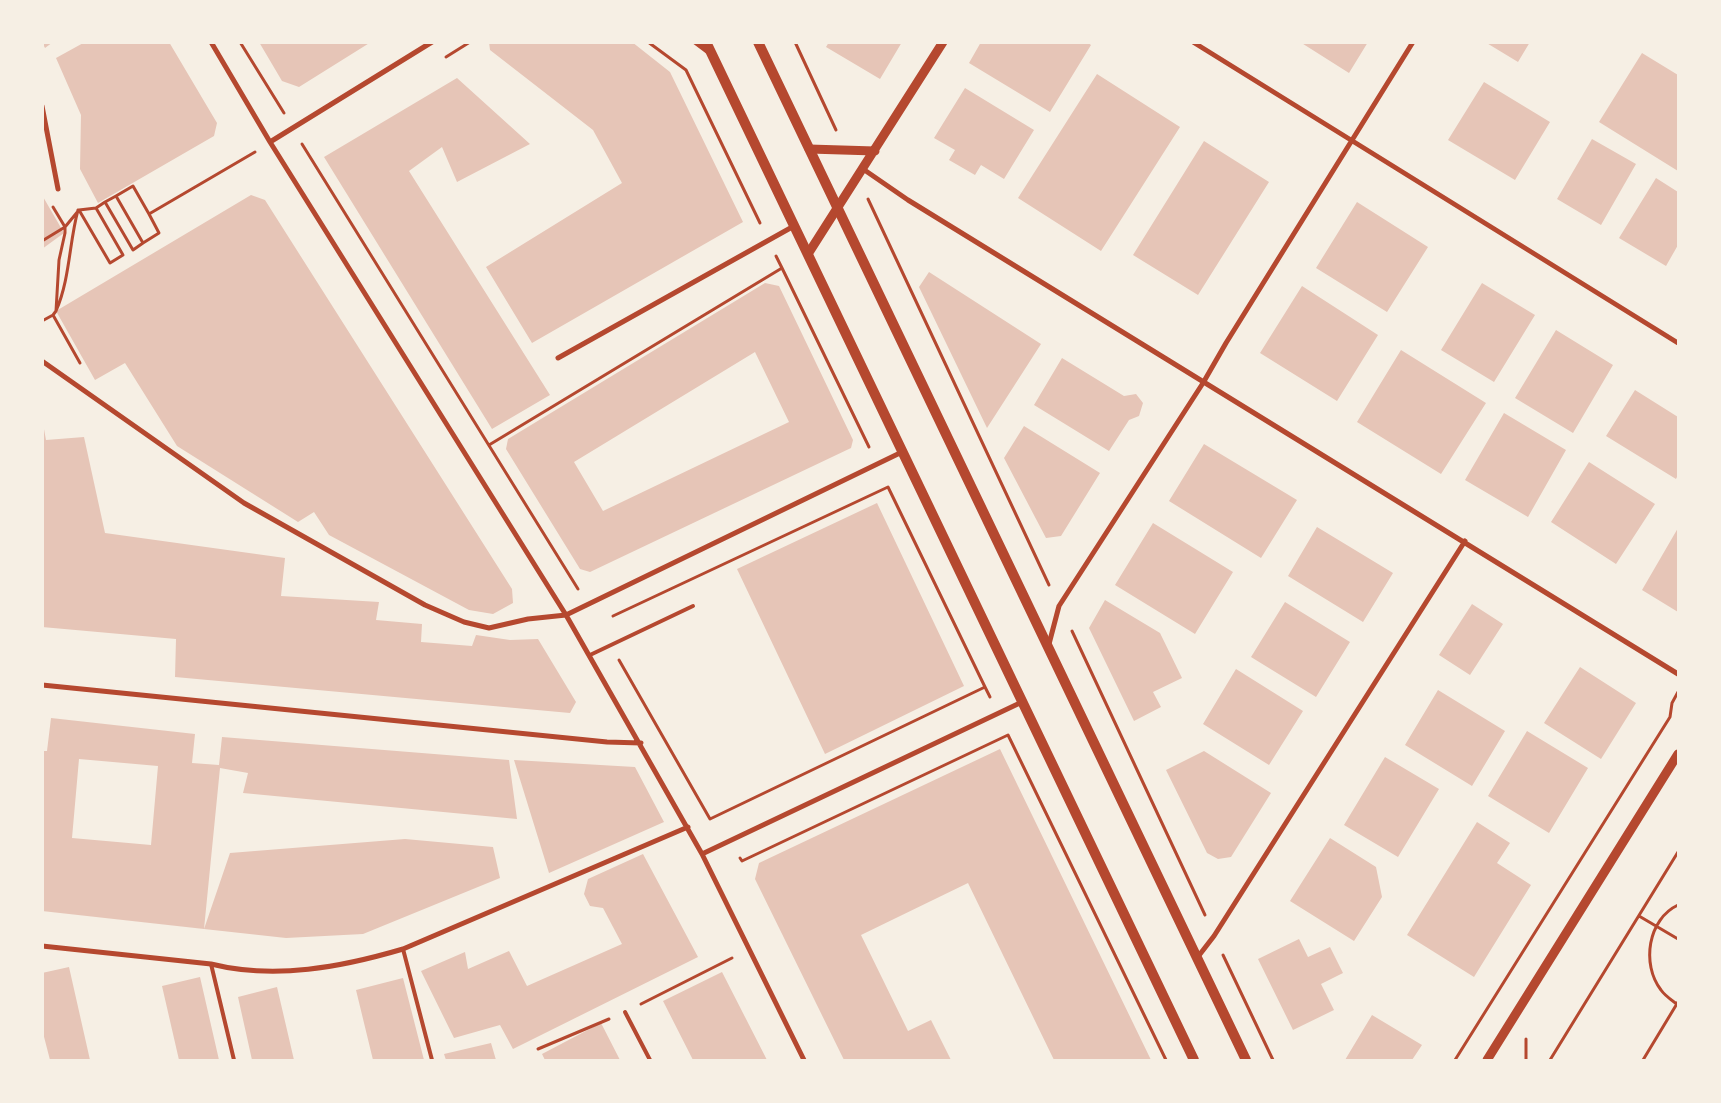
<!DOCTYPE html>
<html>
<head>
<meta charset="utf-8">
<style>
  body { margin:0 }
  #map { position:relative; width:1721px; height:1103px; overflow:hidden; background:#f6efe4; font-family:Signika,sans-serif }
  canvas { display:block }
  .frame { position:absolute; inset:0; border:44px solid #f6efe4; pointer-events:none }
</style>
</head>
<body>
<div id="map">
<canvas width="1721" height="1103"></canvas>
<div class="frame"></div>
</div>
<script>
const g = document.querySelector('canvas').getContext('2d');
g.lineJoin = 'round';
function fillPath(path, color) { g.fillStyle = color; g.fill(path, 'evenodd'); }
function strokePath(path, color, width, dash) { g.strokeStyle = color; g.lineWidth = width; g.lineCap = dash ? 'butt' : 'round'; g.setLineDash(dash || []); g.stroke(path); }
const building = new Path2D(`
  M 42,42 L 53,42 L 45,48 Z
  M 85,42 L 169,42 L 217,123 L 214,136 L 98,203 L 80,169 L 81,115 L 56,58 Z
  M 259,42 L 371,42 L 299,87 L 282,81 Z
  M 489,42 L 632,42 L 670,72 L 743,222 L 532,343 L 486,267 L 622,183 L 593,130 L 490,50 Z
  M 829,42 L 902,42 L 880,79 L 826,47 Z
  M 981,42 L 1087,42 L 1091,45 L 1050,112 L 969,63 Z
  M 1300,42 L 1368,42 L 1349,73 Z
  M 1485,42 L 1530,42 L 1518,62 Z
  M 1642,53 L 1678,75 L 1678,171 L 1599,122 Z
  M 1097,74 L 1180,127 L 1101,251 L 1018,198 Z
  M 457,78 L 530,144 L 457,182 L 442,147 L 409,171 L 550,395 L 492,429 L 324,157 Z
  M 1484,82 L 1550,122 L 1515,180 L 1448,140 Z
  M 965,88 L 1034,130 L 1004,179 L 981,165 L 975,175 L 949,160 L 955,150 L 934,138 Z
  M 1592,139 L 1636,164 L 1601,225 L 1557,199 Z
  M 1204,141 L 1269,182 L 1198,295 L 1133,255 Z
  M 1656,178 L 1678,192 L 1678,245 L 1666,266 L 1619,238 Z
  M 42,195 L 64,233 L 42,249 Z
  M 251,195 L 265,200 L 512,589 L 513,603 L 493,614 L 469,610 L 329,535 L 314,512 L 298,522 L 177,446 L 125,363 L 95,380 L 56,311 Z
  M 1357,202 L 1428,247 L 1387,312 L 1316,268 Z
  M 929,272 L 1041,344 L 987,428 L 919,287 Z
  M 765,283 L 779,286 L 853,440 L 851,448 L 590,572 L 580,569 L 506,449 L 508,439 ZM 755,352 L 789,422 L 603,511 L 574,462 Z
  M 1482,283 L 1535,315 L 1494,382 L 1441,350 Z
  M 1302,286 L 1378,335 L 1337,401 L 1260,353 Z
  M 1556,330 L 1613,365 L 1573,433 L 1515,398 Z
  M 1401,350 L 1486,403 L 1441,474 L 1357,422 Z
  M 1062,358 L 1124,396 L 1136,394 L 1143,403 L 1139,416 L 1129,420 L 1109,451 L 1034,405 Z
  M 1635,390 L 1678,417 L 1678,475 L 1676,479 L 1606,436 Z
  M 1504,413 L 1566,450 L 1528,517 L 1465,480 Z
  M 42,418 L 46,440 L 84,437 L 105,533 L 285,558 L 281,596 L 379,602 L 376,620 L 422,624 L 421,642 L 472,646 L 476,635 L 510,640 L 538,639 L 576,702 L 570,713 L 175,677 L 176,639 L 42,627 Z
  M 1024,426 L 1100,473 L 1061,536 L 1046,538 L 1004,458 Z
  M 1204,444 L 1297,500 L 1261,558 L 1169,501 Z
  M 1589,462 L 1655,504 L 1616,564 L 1551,522 Z
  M 877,503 L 964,686 L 825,754 L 737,569 Z
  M 1153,523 L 1233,572 L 1195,634 L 1115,585 Z
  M 1317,527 L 1393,573 L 1363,622 L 1288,576 Z
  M 1678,528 L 1678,612 L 1642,590 Z
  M 1105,600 L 1160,633 L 1182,678 L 1153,692 L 1161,707 L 1134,721 L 1089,628 Z
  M 1285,602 L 1350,642 L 1316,697 L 1251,657 Z
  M 1472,604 L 1503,624 L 1470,675 L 1439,655 Z
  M 1580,667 L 1636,703 L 1601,759 L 1544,723 Z
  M 1236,669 L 1303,711 L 1269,765 L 1203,724 Z
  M 1438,690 L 1505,731 L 1472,786 L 1405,745 Z
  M 51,718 L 195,734 L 192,763 L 219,765 L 222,737 L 509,760 L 517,819 L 243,793 L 248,773 L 220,768 L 204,929 L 42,911 L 42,751 L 47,751 ZM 79,759 L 158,766 L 151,845 L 72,838 Z
  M 1527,731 L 1588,768 L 1549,833 L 1488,796 Z
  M 1000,749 L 1151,1060 L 1054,1060 L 968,883 L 861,935 L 908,1031 L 931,1020 L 951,1060 L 844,1060 L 755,879 L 759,863 Z
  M 1204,751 L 1271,793 L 1231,857 L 1218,859 L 1207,853 L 1166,770 Z
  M 1385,757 L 1439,789 L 1398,857 L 1344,825 Z
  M 514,760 L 635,767 L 664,822 L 549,873 Z
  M 1477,822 L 1510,843 L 1497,863 L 1531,885 L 1474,977 L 1407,935 Z
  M 1330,838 L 1376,867 L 1382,897 L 1354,941 L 1290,901 Z
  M 405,839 L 493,847 L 500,878 L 363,934 L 286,938 L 204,929 L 230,853 Z
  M 643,854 L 698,957 L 513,1049 L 500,1025 L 454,1038 L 421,971 L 465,952 L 468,969 L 509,951 L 527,986 L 622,944 L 603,908 L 590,906 L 584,894 L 588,879 Z
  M 1299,939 L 1308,957 L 1330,947 L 1343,973 L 1321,984 L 1334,1010 L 1293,1030 L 1258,959 Z
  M 69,967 L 90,1060 L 50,1060 L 42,1029 L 42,973 Z
  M 722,972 L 767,1060 L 693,1060 L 663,1001 Z
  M 200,977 L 219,1060 L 179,1060 L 162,986 Z
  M 403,978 L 424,1060 L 373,1060 L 356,990 Z
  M 277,987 L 294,1060 L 252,1060 L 238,997 Z
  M 1372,1015 L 1422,1045 L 1412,1060 L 1345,1060 Z
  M 601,1023 L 620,1060 L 545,1060 L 542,1054 Z
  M 491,1043 L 496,1060 L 446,1060 L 444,1054 Z`);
const path = new Path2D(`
  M 240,42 L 284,113
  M 648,42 L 686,70 L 760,223
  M 795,42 L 836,130
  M 446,57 L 470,42
  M 302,144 L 578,589
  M 868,199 L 1049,585
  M 105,202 L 116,196
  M 53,207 L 65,227 L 65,233 L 59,260 L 56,311 L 53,315 L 80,363
  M 79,210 L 110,263 L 123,255 L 96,208 L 105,202 L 133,250 L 143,243 L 116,196 L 133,186 L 149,214 L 255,152
  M 42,241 L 65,227 L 79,210 L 96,208
  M 143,243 L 159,233 L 149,214
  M 776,256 L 782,268
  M 56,311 C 70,279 69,243 78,210
  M 42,321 L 53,315
  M 489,445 L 782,268 L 869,447
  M 613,616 L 888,487 L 985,687 L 710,819 L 619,660
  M 1072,631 L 1205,915
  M 985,687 L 990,697
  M 740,858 L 742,861 L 1008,735 L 1166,1060
  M 1678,905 C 1648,919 1641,964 1661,990 C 1665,996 1673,1001 1678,1005
  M 1639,916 L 1678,939
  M 1223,955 L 1273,1060
  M 641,1004 L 732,958
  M 1526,1039 L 1526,1060
  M 538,1049 L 609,1019
  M 1455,1060 L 1670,717 L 1672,703 L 1678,692
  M 1550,1060 L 1678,852
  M 1643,1060 L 1678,1002`);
const service = new Path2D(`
  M 590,655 L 693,606
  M 403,949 L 432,1060
  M 211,964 L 234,1060
  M 625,1012 L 650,1060`);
const minor = new Path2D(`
  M 211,42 L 270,142 L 566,615 L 702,854 L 804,1060
  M 695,42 L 707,51
  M 1193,42 L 1678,343
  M 42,106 L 58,189
  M 270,142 L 432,42
  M 863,169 L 908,200 C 1164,359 1422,515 1678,674
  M 558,358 L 794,226
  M 42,361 L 244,503 L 425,605 L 464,622 L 489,628 L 528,619 L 566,615 L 902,452
  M 1049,644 L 1059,606 L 1203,383 L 1226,343 L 1413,42
  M 42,685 L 607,742 L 641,743
  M 702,854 L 1022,702
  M 42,946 L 211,964 C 275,980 342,967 403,949 L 688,827
  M 1197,958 L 1214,936 L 1465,541`);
const tertiary = new Path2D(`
  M 809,149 L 875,151
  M 808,254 L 943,42
  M 1487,1060 L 1678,754`);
const secondary = new Path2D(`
  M 706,42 L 1194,1060
  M 758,42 L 1246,1060`);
fillPath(building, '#e6c5b7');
strokePath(path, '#b5482f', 3);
strokePath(service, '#b5482f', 4);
strokePath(minor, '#b5482f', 5);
strokePath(tertiary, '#b5482f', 9);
strokePath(secondary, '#b5482f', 10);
</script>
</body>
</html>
